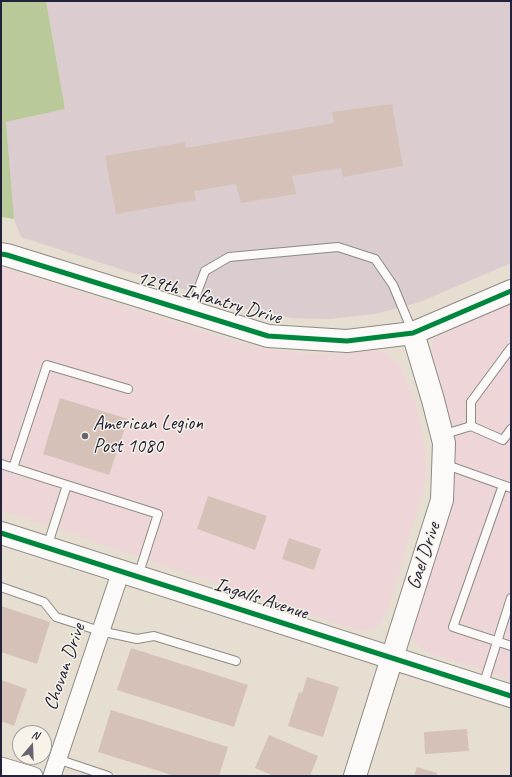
<!DOCTYPE html>
<html>
<head>
<meta charset="utf-8">
<style>
  body { margin:0 }
  #map { position:relative; width:512px; height:777px; overflow:hidden; background:#e6ded0; font-family:Caveat,sans-serif }
  canvas { display:block }
  .frame { position:absolute; inset:0; border:2px solid #22223b; pointer-events:none }
  .north { position:absolute; left:12px; top:725px; width:40px; height:40px; box-sizing:border-box; background:#f7f3e8; border:1px solid #a29fa3; border-radius:50%; rotate:19deg; font-size:11px; font-weight:700; line-height:16px; text-align:center; color:#22223b }
  .north::after { content:''; display:block; margin:auto; width:14px; height:18px; background:#67646f; clip-path:polygon(50% 0,100% 100%,50% 72%,0 100%) }
</style>
</head>
<body>
<div id="map">
<canvas width="512" height="777"></canvas>
<div class="frame"></div>
<div class="north">N</div>
</div>
<script>
const g = document.querySelector('canvas').getContext('2d');
g.lineJoin = 'round';
function fillPath(path, color) { g.fillStyle = color; g.fill(path, 'evenodd'); }
function strokePath(path, color, width, dash) { g.strokeStyle = color; g.lineWidth = width; g.lineCap = dash ? 'butt' : 'round'; g.setLineDash(dash || []); g.stroke(path); }
function write(font, color, halo, rows, align = 'center') {
  g.font = font + ' Caveat,sans-serif'; g.lineWidth = 3; g.setLineDash([]); g.textBaseline = 'middle'; g.strokeStyle = halo; g.fillStyle = color; for (const [text, x, y, turn = 0] of rows) {
    g.save(); g.translate(x, y); g.rotate((+turn || 0) * Math.PI / 180); g.textAlign = isNaN(turn) ? turn : align; if (halo) g.strokeText(text, 0, 0); g.fillText(text, 0, 0); g.restore();
  }
}
const built = new Path2D(`
  M 1,267 L 228,339 L 269,349 L 300,353 L 322,354 L 366,349 L 380,351 L 387,353 L 395,360 L 401,368 L 415,402 L 423,433 L 426,462 L 424,489 L 387,611 L 381,623 L 373,629 L 364,631 L 353,629 L 1,510 Z
  M 511,300 L 511,679 L 433,654 L 420,648 L 415,643 L 412,634 L 411,625 L 453,486 L 455,461 L 450,425 L 429,359 L 431,349 L 434,338 L 443,329 Z`);
const industrial = new Path2D(`
  M 46,1 L 511,1 L 511,263 L 420,302 L 375,314 L 329,319 L 291,318 L 241,308 L 21,237 L 14,219 L 6,122 L 65,109 Z`);
const forest = new Path2D(`
  M 1,1 L 46,1 L 65,109 L 6,122 L 14,219 L 1,217 Z`);
const building = new Path2D(`
  M 392,104 L 403,166 L 343,177 L 341,168 L 292,176 L 296,194 L 241,203 L 236,184 L 194,191 L 196,200 L 116,214 L 105,156 L 185,142 L 186,148 L 334,123 L 332,112 Z
  M 60,398 L 128,419 L 109,475 L 43,454 Z
  M 208,496 L 267,516 L 255,550 L 197,529 Z
  M 289,538 L 321,549 L 314,570 L 282,559 Z
  M 1,606 L 50,622 L 37,664 L 1,652 Z
  M 131,648 L 248,685 L 234,727 L 117,690 Z
  M 307,677 L 339,687 L 323,737 L 288,726 L 299,692 L 302,693 Z
  M 1,680 L 27,689 L 14,726 L 1,721 Z
  M 111,710 L 228,747 L 219,776 L 175,776 L 98,752 Z
  M 467,729 L 469,751 L 425,754 L 424,732 Z
  M 269,735 L 318,756 L 310,776 L 274,776 L 255,768 Z
  M 417,767 L 437,773 L 436,776 L 414,776 Z`);
const lane = new Path2D(`
  M 190,311 L 205,271 L 229,257 L 338,247 L 375,259 L 393,285 L 413,333
  M 471,426 L 471,402 L 511,348
  M 442,435 L 471,426 L 503,440 L 511,429
  M 1,464 L 158,514 L 138,576
  M 444,464 L 511,488
  M 13,468 L 47,365 L 128,389
  M 503,485 L 453,627 L 511,646
  M 47,547 L 67,485
  M 1,587 L 44,602 L 56,617 L 100,631 L 137,639 L 154,636 L 236,661
  M 483,686 L 511,598
  M 57,759 L 108,776`);
const street = new Path2D(`
  M 1,766 L 34,776
  M 52,776 L 121,571`);
const secondary = new Path2D(`
  M 1,254 L 7,255 L 268,336 L 347,341 L 413,333 L 511,291
  M 1,533 L 511,696
  M 355,776 L 392,658 L 442,500 L 444,443 L 433,400 L 413,333`);
const cycleway = new Path2D(`
  M 1,254 L 7,255 L 268,336 L 347,341 L 413,333 L 511,291
  M 1,533 L 511,696`);
const markers = [
  [85,436,4,"#67646f"]
];
const streetNames = [
  ["129th Infantry Drive",209,298,16],
  ["Gael Drive",424,556,-72],
  ["Ingalls Avenue",261,599,18],
  ["Chovan Drive",65,667,-71]
];
const poiNames = [
  ["American Legion",93,424],
  ["Post 1080",93,447]
];
fillPath(built, '#eed6d8');
fillPath(industrial, '#dacccf');
fillPath(forest, '#b9c999');
fillPath(building, '#d6c1b8');
strokePath(lane, '#8d8a86', 10);
strokePath(street, '#8d8a86', 19);
strokePath(secondary, '#8d8a86', 24);
strokePath(lane, '#fbfaf8', 8);
strokePath(street, '#fbfaf8', 17);
strokePath(secondary, '#fbfaf8', 22);
strokePath(cycleway, '#00873e', 5);
for (const [x, y, r, color] of markers) { const dot = new Path2D(); dot.arc(x, y, r, 0, 2 * Math.PI); g.fillStyle = color; g.fill(dot); strokePath(dot, '#f7f3e8', 1.5); }
write('20px', '#22223b', '#f7f3e8', streetNames);
write('20px', '#22223b', '#f7f3e8', poiNames, 'left');
</script>
</body>
</html>
